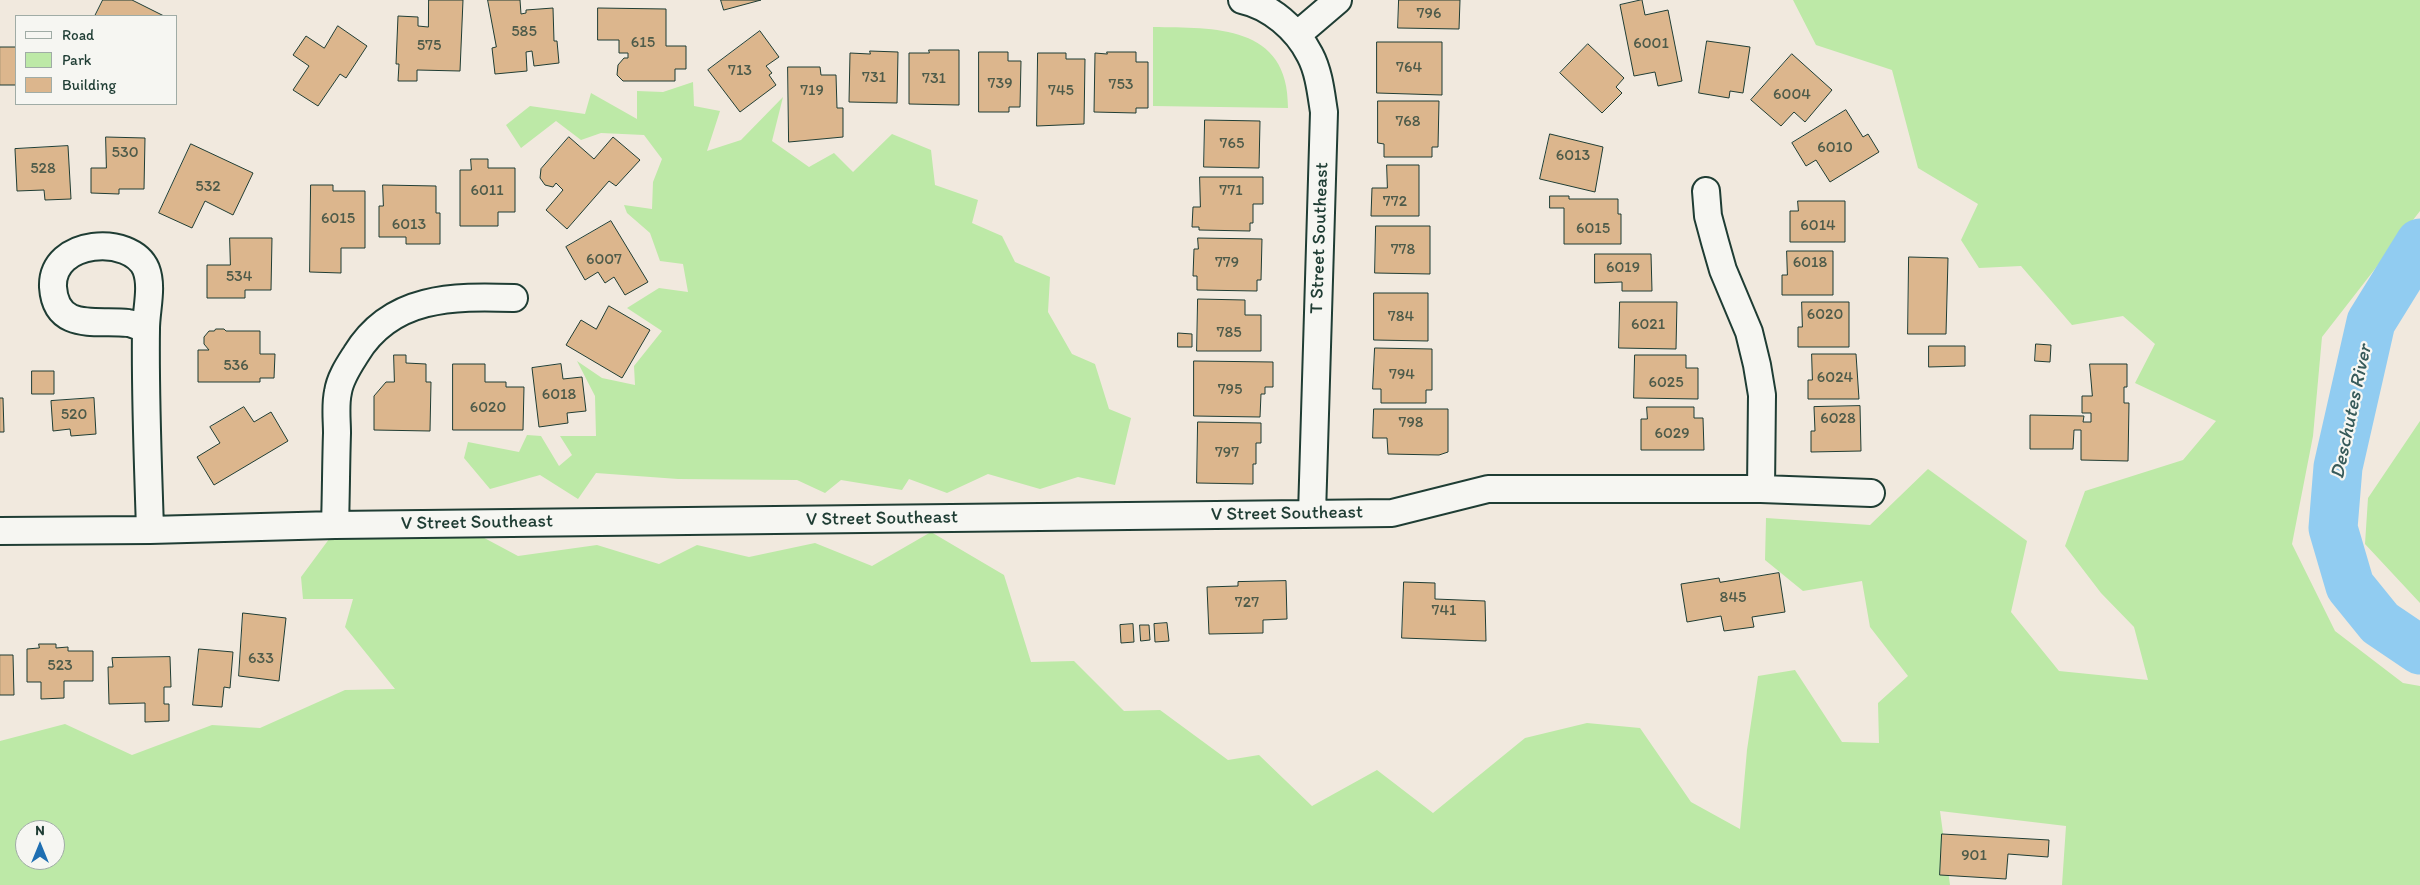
<!DOCTYPE html>
<html>
<head>
<meta charset="utf-8">
<style>
  body { margin:0 }
  #map { position:relative; width:2420px; height:885px; overflow:hidden; background:#f1e9de; font-family:Itim,sans-serif }
  canvas { display:block }
  .legend { position:absolute; left:15px; top:15px; width:162px; height:90px; box-sizing:border-box; background:#f6f6f2; border:1px solid #a0aca6; margin:0; padding:6px 9px; list-style:none; font-size:15px; color:#1f3d34 }
  .legend li { display:flex; align-items:center; gap:10px; height:25px }
  .legend b { width:25px; border:1px solid #a0aca6 }
  .north { position:absolute; left:15px; top:820px; width:50px; height:50px; box-sizing:border-box; background:#f6f6f2; border:1px solid #a0aca6; border-radius:50%; rotate:0deg; font-size:14px; font-weight:700; line-height:20px; text-align:center; color:#1f3d34 }
  .north::after { content:''; display:block; margin:auto; width:18px; height:22px; background:#1f6fb2; clip-path:polygon(50% 0,100% 100%,50% 72%,0 100%) }
</style>
</head>
<body>
<div id="map">
<canvas width="2420" height="885"></canvas>
<ul class="legend">
<li><b style="height:6px;background:#f6f6f2"></b>Road</li>
<li><b style="height:14px;background:#bde9a7"></b>Park</li>
<li><b style="height:14px;background:#dcb68d"></b>Building</li>
</ul>
<div class="north">N</div>
</div>
<script>
const g = document.querySelector('canvas').getContext('2d');
g.lineJoin = 'round';
function fillPath(path, color) { g.fillStyle = color; g.fill(path, 'evenodd'); }
function strokePath(path, color, width, dash) { g.strokeStyle = color; g.lineWidth = width; g.lineCap = dash ? 'butt' : 'round'; g.setLineDash(dash || []); g.stroke(path); }
function write(font, color, halo, rows, align = 'center') {
  g.font = font + ' Itim,sans-serif'; g.lineWidth = 4.5; g.setLineDash([]); g.textBaseline = 'middle'; g.strokeStyle = halo; g.fillStyle = color; for (const [text, x, y, turn = 0] of rows) {
    g.save(); g.translate(x, y); g.rotate((+turn || 0) * Math.PI / 180); g.textAlign = isNaN(turn) ? turn : align; if (halo) g.strokeText(text, 0, 0); g.fillText(text, 0, 0); g.restore();
  }
}
const green = new Path2D(`
  M 1793,0 L 2420,0 L 2420,211 L 2322,337 L 2313,436 L 2292,544 L 2335,631 L 2403,683 L 2420,686 L 2420,885 L 2062,885 L 2066,826 L 1940,811 L 1950,885 L 0,885 L 0,741 L 65,724 L 132,755 L 212,725 L 260,728 L 345,690 L 395,689 L 345,627 L 353,599 L 303,599 L 301,577 L 335,531 L 475,533 L 518,556 L 597,545 L 659,564 L 697,545 L 749,557 L 815,543 L 872,566 L 931,532 L 1004,575 L 1031,662 L 1074,661 L 1124,711 L 1160,710 L 1228,760 L 1259,755 L 1312,806 L 1377,770 L 1433,813 L 1525,738 L 1587,723 L 1640,728 L 1691,802 L 1740,829 L 1747,750 L 1758,676 L 1795,670 L 1842,742 L 1879,743 L 1878,703 L 1908,676 L 1870,627 L 1862,581 L 1803,591 L 1765,560 L 1766,518 L 1870,525 L 1928,469 L 2027,541 L 2011,612 L 2059,671 L 2148,680 L 2134,627 L 2101,593 L 2065,546 L 2085,491 L 2183,460 L 2216,421 L 2135,383 L 2155,344 L 2123,316 L 2072,325 L 2021,266 L 1979,268 L 1961,240 L 1978,204 L 1918,168 L 1892,70 L 1816,45 ZM 25,830 L 55,830 L 55,860 L 25,860 Z
  M 1153,27 C 1214,28 1289,24 1288,108 L 1153,106 Z
  M 693,82 L 694,106 L 720,111 L 707,151 L 741,140 L 783,97 L 772,141 L 809,167 L 834,153 L 853,172 L 892,134 L 931,150 L 935,185 L 978,200 L 972,223 L 1002,236 L 1015,262 L 1050,277 L 1048,312 L 1072,354 L 1095,364 L 1109,409 L 1131,418 L 1115,485 L 1078,477 L 1040,489 L 988,474 L 947,493 L 909,479 L 902,490 L 841,480 L 825,493 L 797,480 L 678,479 L 596,473 L 578,499 L 540,475 L 490,489 L 464,458 L 468,442 L 519,452 L 527,435 L 541,436 L 559,466 L 572,455 L 560,436 L 596,436 L 595,396 L 577,361 L 602,378 L 635,385 L 634,366 L 662,331 L 627,308 L 659,288 L 688,292 L 683,264 L 660,261 L 650,233 L 627,213 L 624,205 L 652,209 L 653,182 L 662,159 L 644,135 L 601,133 L 581,140 L 556,121 L 521,148 L 506,125 L 530,106 L 585,114 L 591,93 L 637,119 L 637,91 L 663,92 Z
  M 2420,421 L 2420,603 L 2365,544 L 2368,498 Z`);
const river = new Path2D(`
  M 2420,243 L 2371,322 L 2338,467 L 2333,528 L 2350,586 L 2380,623 L 2420,650`);
const building = new Path2D(`
  M 103,0 L 132,0 L 164,16 L 95,16 Z
  M 429,0 L 463,0 L 460,71 L 417,70 L 417,81 L 398,81 L 399,64 L 396,64 L 398,16 L 418,17 L 418,26 L 428,27 Z
  M 488,0 L 520,0 L 521,14 L 526,13 L 526,10 L 553,8 L 554,41 L 557,41 L 559,63 L 534,66 L 532,51 L 526,52 L 527,71 L 495,74 L 492,48 L 496,47 Z
  M 721,0 L 761,0 L 724,10 Z
  M 1399,0 L 1460,0 L 1459,29 L 1398,28 Z
  M 1642,0 L 1645,15 L 1668,10 L 1682,81 L 1658,86 L 1655,72 L 1634,76 L 1620,5 Z
  M 598,8 L 666,9 L 666,46 L 686,46 L 686,69 L 675,69 L 675,81 L 623,81 L 617,75 L 618,65 L 624,58 L 628,58 L 628,53 L 619,53 L 619,40 L 598,40 Z
  M 338,26 L 367,46 L 346,78 L 340,74 L 318,106 L 293,90 L 309,66 L 293,55 L 306,36 L 324,48 Z
  M 760,31 L 779,57 L 766,66 L 772,73 L 769,75 L 776,85 L 740,112 L 708,70 Z
  M 1707,41 L 1750,47 L 1743,93 L 1730,91 L 1729,98 L 1699,93 Z
  M 1377,42 L 1442,42 L 1442,95 L 1377,93 Z
  M 1588,44 L 1624,78 L 1616,87 L 1622,93 L 1602,113 L 1560,73 Z
  M 0,47 L 16,47 L 16,85 L 0,85 Z
  M 929,50 L 959,50 L 959,105 L 909,104 L 909,53 L 929,53 Z
  M 870,51 L 898,52 L 897,103 L 849,102 L 850,53 L 870,54 Z
  M 979,52 L 1008,52 L 1008,61 L 1021,61 L 1020,107 L 1009,107 L 1009,112 L 979,112 Z
  M 1107,52 L 1136,52 L 1136,62 L 1148,62 L 1148,108 L 1136,108 L 1136,113 L 1094,112 L 1095,53 L 1107,54 Z
  M 1038,53 L 1066,53 L 1066,59 L 1085,59 L 1084,124 L 1037,126 Z
  M 1792,54 L 1832,90 L 1805,122 L 1794,112 L 1781,126 L 1751,100 Z
  M 788,67 L 820,67 L 821,75 L 836,75 L 837,108 L 843,108 L 843,137 L 789,142 Z
  M 1378,101 L 1439,101 L 1438,147 L 1432,147 L 1432,157 L 1384,157 L 1384,144 L 1378,143 Z
  M 1846,110 L 1863,137 L 1868,134 L 1879,152 L 1830,182 L 1816,160 L 1806,166 L 1792,143 Z
  M 1205,120 L 1260,121 L 1259,168 L 1204,167 Z
  M 1550,134 L 1603,147 L 1595,192 L 1540,179 Z
  M 106,137 L 145,138 L 144,189 L 119,189 L 119,194 L 91,193 L 91,168 L 106,168 Z
  M 569,137 L 594,159 L 613,137 L 640,160 L 616,186 L 609,181 L 567,229 L 546,210 L 563,190 L 556,183 L 553,187 L 545,185 L 540,178 L 541,169 Z
  M 191,144 L 253,173 L 233,215 L 205,201 L 192,228 L 159,213 Z
  M 68,146 L 71,199 L 45,200 L 44,190 L 17,191 L 15,149 Z
  M 471,159 L 488,159 L 488,168 L 515,168 L 515,212 L 498,212 L 498,226 L 460,226 L 460,170 L 471,170 Z
  M 1387,165 L 1419,165 L 1419,216 L 1371,216 L 1372,188 L 1387,188 Z
  M 1200,177 L 1263,177 L 1263,204 L 1253,204 L 1253,223 L 1250,223 L 1250,231 L 1199,230 L 1199,227 L 1192,227 L 1193,207 L 1200,207 Z
  M 311,185 L 333,185 L 333,191 L 365,191 L 365,248 L 341,248 L 341,273 L 310,272 Z
  M 383,185 L 436,186 L 436,213 L 440,213 L 440,244 L 406,244 L 406,237 L 379,237 L 379,206 L 383,206 Z
  M 1550,196 L 1569,196 L 1569,199 L 1618,199 L 1618,214 L 1621,214 L 1621,244 L 1564,244 L 1564,208 L 1550,208 Z
  M 1798,201 L 1845,201 L 1845,242 L 1790,242 L 1790,211 L 1798,211 Z
  M 611,221 L 648,282 L 625,295 L 614,277 L 605,283 L 598,272 L 585,280 L 566,247 Z
  M 1376,226 L 1430,226 L 1430,274 L 1375,273 Z
  M 230,238 L 272,238 L 271,290 L 245,290 L 245,298 L 207,298 L 207,265 L 230,265 Z
  M 1198,238 L 1262,239 L 1261,280 L 1257,280 L 1257,291 L 1197,290 L 1197,276 L 1193,276 L 1194,249 L 1198,249 Z
  M 1787,251 L 1833,251 L 1833,295 L 1782,295 L 1782,275 L 1787,275 Z
  M 1595,254 L 1651,254 L 1652,291 L 1622,291 L 1622,282 L 1595,283 Z
  M 1909,257 L 1948,258 L 1946,334 L 1908,334 Z
  M 1374,293 L 1428,293 L 1428,341 L 1374,340 Z
  M 1198,299 L 1245,300 L 1245,315 L 1261,315 L 1261,351 L 1197,351 Z
  M 1620,302 L 1677,302 L 1676,349 L 1619,348 Z
  M 1802,302 L 1849,302 L 1849,347 L 1798,347 L 1798,327 L 1802,327 Z
  M 609,306 L 650,330 L 622,378 L 566,345 L 581,320 L 596,329 Z
  M 216,329 L 224,329 L 226,331 L 260,331 L 260,354 L 275,354 L 274,378 L 260,378 L 260,382 L 198,382 L 198,350 L 209,350 L 204,344 L 204,337 L 209,331 L 214,331 Z
  M 1178,333 L 1192,334 L 1192,347 L 1178,347 Z
  M 2036,344 L 2051,345 L 2050,362 L 2035,361 Z
  M 1929,346 L 1965,346 L 1965,366 L 1929,367 Z
  M 1375,348 L 1432,349 L 1432,390 L 1426,390 L 1426,403 L 1381,403 L 1381,389 L 1373,389 Z
  M 1812,354 L 1856,354 L 1859,399 L 1808,399 L 1808,380 L 1812,380 Z
  M 394,355 L 406,355 L 406,363 L 426,364 L 426,382 L 431,382 L 430,431 L 374,430 L 374,396 L 386,382 L 394,382 Z
  M 1635,355 L 1686,355 L 1686,368 L 1698,368 L 1698,399 L 1634,398 Z
  M 1194,361 L 1273,362 L 1273,387 L 1265,387 L 1265,394 L 1261,394 L 1260,417 L 1194,416 Z
  M 453,364 L 485,364 L 485,382 L 506,382 L 506,387 L 524,387 L 523,430 L 453,430 Z
  M 561,364 L 563,379 L 582,377 L 586,411 L 567,413 L 568,423 L 539,427 L 532,368 Z
  M 2090,364 L 2127,364 L 2127,387 L 2124,387 L 2124,403 L 2129,403 L 2128,461 L 2081,460 L 2081,430 L 2074,430 L 2073,449 L 2030,449 L 2030,415 L 2084,416 L 2083,422 L 2091,422 L 2091,413 L 2082,413 L 2082,396 L 2092,396 Z
  M 32,371 L 54,371 L 54,394 L 32,394 Z
  M 0,398 L 3,398 L 4,432 L 0,432 Z
  M 94,398 L 96,434 L 71,436 L 70,429 L 53,431 L 51,401 Z
  M 1860,406 L 1861,451 L 1811,452 L 1811,431 L 1815,431 L 1814,407 Z
  M 244,407 L 254,422 L 271,412 L 288,441 L 214,485 L 197,457 L 220,443 L 210,427 Z
  M 1647,407 L 1694,407 L 1694,418 L 1703,418 L 1704,450 L 1641,450 L 1641,419 L 1647,419 Z
  M 1374,409 L 1448,409 L 1448,452 L 1439,455 L 1388,454 L 1387,438 L 1373,438 Z
  M 1198,422 L 1261,423 L 1261,443 L 1256,443 L 1256,464 L 1253,464 L 1253,484 L 1197,483 Z
  M 1779,573 L 1785,612 L 1752,617 L 1754,627 L 1724,631 L 1721,616 L 1687,622 L 1681,584 L 1719,578 L 1720,582 Z
  M 1286,581 L 1287,619 L 1263,620 L 1263,633 L 1209,634 L 1207,587 L 1238,586 L 1238,582 Z
  M 1404,582 L 1435,583 L 1435,599 L 1485,601 L 1486,641 L 1402,638 Z
  M 243,613 L 286,618 L 279,681 L 239,676 Z
  M 1167,623 L 1169,641 L 1155,642 L 1154,624 Z
  M 1133,624 L 1134,642 L 1121,643 L 1120,625 Z
  M 1140,625 L 1149,625 L 1150,640 L 1141,641 Z
  M 39,644 L 56,644 L 56,648 L 68,647 L 68,651 L 93,651 L 93,681 L 64,681 L 64,698 L 41,699 L 41,682 L 27,682 L 27,649 L 39,648 Z
  M 199,649 L 233,652 L 230,688 L 224,687 L 222,707 L 193,705 Z
  M 0,655 L 13,655 L 14,695 L 0,695 Z
  M 170,657 L 171,687 L 164,687 L 164,704 L 169,704 L 169,721 L 145,722 L 145,703 L 109,704 L 108,667 L 113,667 L 112,658 Z
  M 1942,834 L 2049,840 L 2048,857 L 2008,854 L 2006,879 L 1940,875 Z`);
const street = new Path2D(`
  M 1242,0 C 1270,6 1297,29 1310,55 C 1319,72 1321,93 1324,112 L 1312,514
  M 1297,35 L 1338,0
  M 1706,191 L 1708,216 L 1715,242 L 1723,270 L 1749,332 L 1757,365 L 1762,395 L 1761,489
  M 146,329 C 140,327 134,324 128,323 C 99,319 56,333 53,287 C 51,239 131,234 146,269 C 153,287 146,310 146,329 C 145,396 148,463 150,530
  M 335,525 C 336,494 336,464 337,433 C 337,420 335,405 338,392 C 340,378 349,365 356,354 C 391,296 453,296 514,298
  M 0,531 L 150,530 L 335,525 L 1392,513 L 1488,489 L 1761,489 L 1871,493`);
const numberNames = [
  ["796",1429,14],
  ["585",524,32],
  ["615",643,43],
  ["6001",1651,44],
  ["575",429,46],
  ["764",1409,68],
  ["713",740,71],
  ["731",874,78],
  ["731",934,79],
  ["739",1000,84],
  ["753",1121,85],
  ["719",812,91],
  ["745",1061,91],
  ["6004",1792,95],
  ["768",1408,122],
  ["765",1232,144],
  ["6010",1835,148],
  ["530",125,153],
  ["6013",1573,156],
  ["528",43,169],
  ["532",208,187],
  ["6011",487,191],
  ["771",1231,191],
  ["772",1395,202],
  ["6015",338,219],
  ["6013",409,225],
  ["6014",1818,226],
  ["6015",1593,229],
  ["778",1403,250],
  ["6007",604,260],
  ["779",1227,263],
  ["6018",1810,263],
  ["6019",1623,268],
  ["534",239,277],
  ["6020",1825,315],
  ["784",1401,317],
  ["6021",1648,325],
  ["785",1229,333],
  ["536",236,366],
  ["794",1402,375],
  ["6024",1835,378],
  ["6025",1666,383],
  ["795",1230,390],
  ["6018",559,395],
  ["6020",488,408],
  ["520",74,415],
  ["6028",1838,419],
  ["798",1411,423],
  ["6029",1672,434],
  ["797",1227,453],
  ["845",1733,598],
  ["727",1247,603],
  ["741",1444,611],
  ["633",261,659],
  ["523",60,666],
  ["901",1974,856]
];
const streetNames = [
  ["T Street Southeast",1320,238,-88],
  ["V Street Southeast",1287,514,-1],
  ["V Street Southeast",882,519,-1],
  ["V Street Southeast",477,523,-1]
];
const waterNames = [
  ["Deschutes River",2352,412,-78]
];
fillPath(green, '#bde9a7');
strokePath(river, '#91ccf1', 49);
fillPath(building, '#dcb68d');
strokePath(building, '#1f3d34', 1);
strokePath(street, '#1f3d34', 30);
strokePath(street, '#f6f6f2', 26);
write('16px', '#4e5b4a', null, numberNames);
write('19px', '#1f3d34', '#f6f6f2', streetNames);
write('italic 20px', '#365a5a', '#f6f6f2', waterNames);
</script>
</body>
</html>
